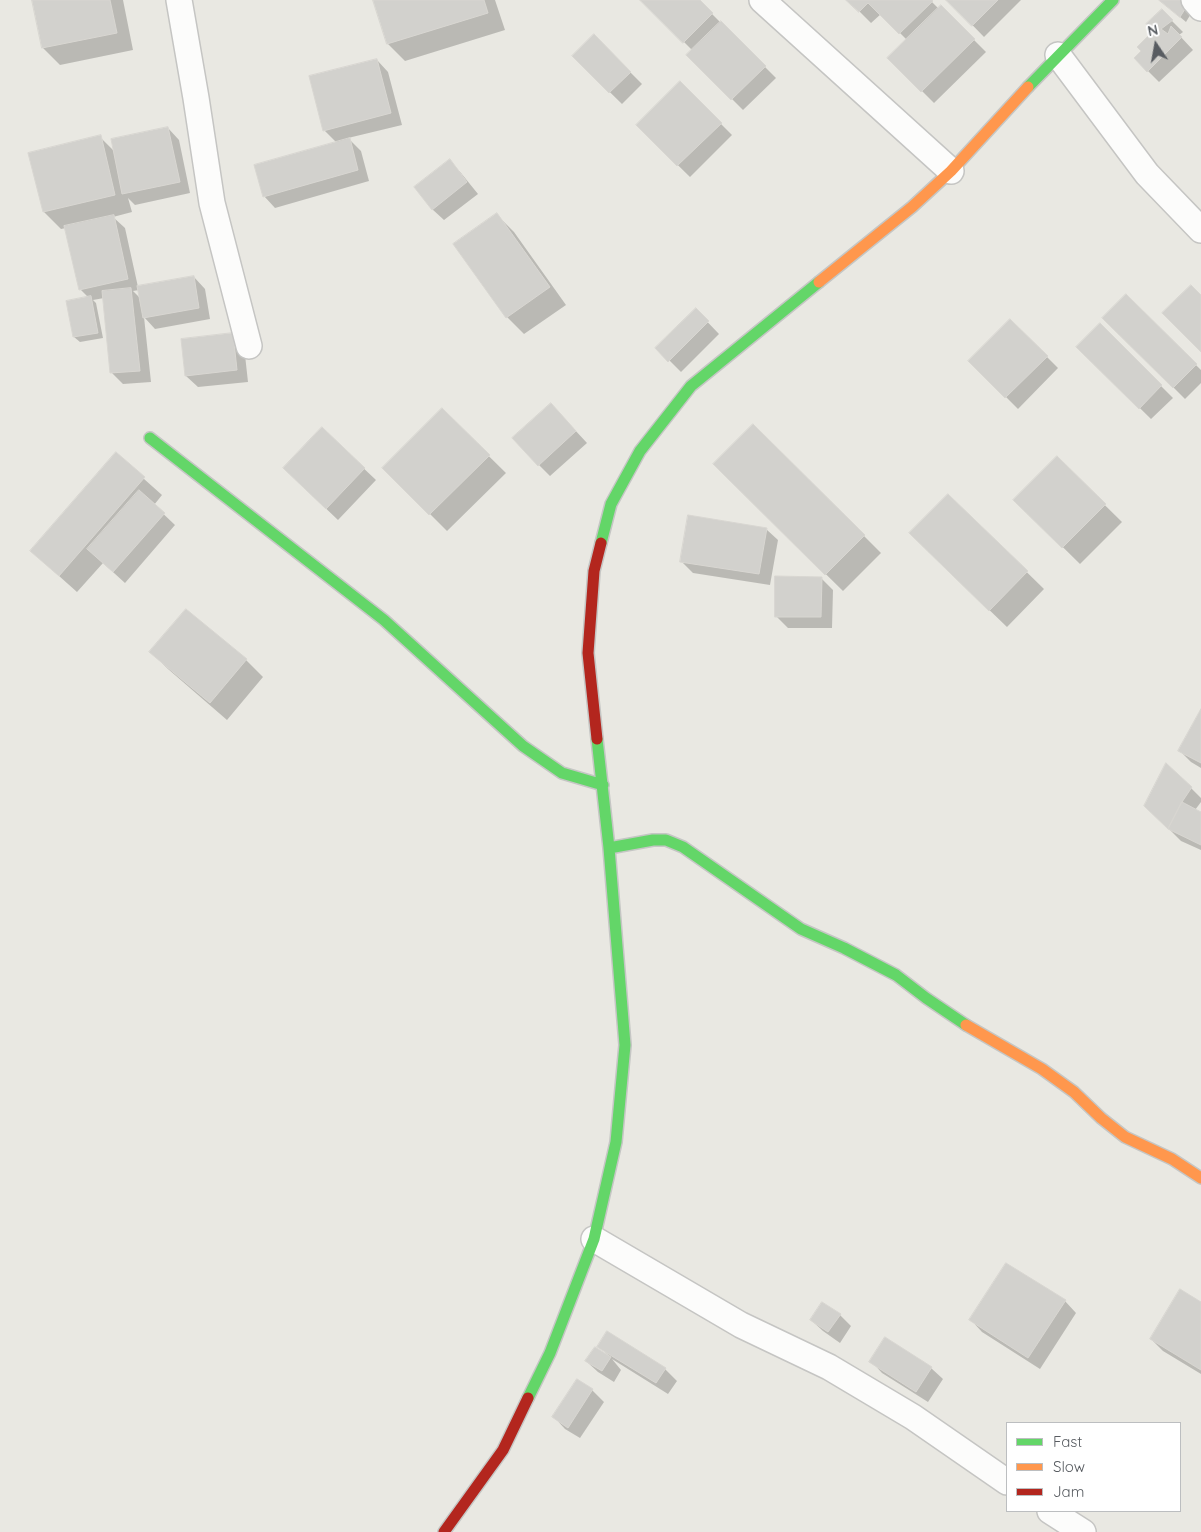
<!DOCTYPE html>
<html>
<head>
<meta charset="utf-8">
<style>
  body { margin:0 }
  #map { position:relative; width:1201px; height:1532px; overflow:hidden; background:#e9e8e2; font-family:Quicksand,sans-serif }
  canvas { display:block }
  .legend { position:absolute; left:1006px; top:1422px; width:175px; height:90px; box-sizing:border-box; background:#fff; border:1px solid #bcbec0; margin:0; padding:6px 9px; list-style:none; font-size:15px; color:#585c61 }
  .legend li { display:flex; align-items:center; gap:10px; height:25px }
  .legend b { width:25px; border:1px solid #bcbec0 }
  .north { position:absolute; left:1131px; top:20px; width:50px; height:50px; -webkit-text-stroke:4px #fff; paint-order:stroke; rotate:348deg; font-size:14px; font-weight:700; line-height:20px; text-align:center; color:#585c61 }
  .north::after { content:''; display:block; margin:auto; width:18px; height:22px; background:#585c61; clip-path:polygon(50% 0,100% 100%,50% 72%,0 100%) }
</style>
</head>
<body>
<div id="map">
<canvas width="1201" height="1532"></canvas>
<ul class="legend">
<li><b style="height:6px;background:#63d668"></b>Fast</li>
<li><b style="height:6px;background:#ff974d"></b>Slow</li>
<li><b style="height:6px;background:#b3261e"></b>Jam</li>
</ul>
<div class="north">N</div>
</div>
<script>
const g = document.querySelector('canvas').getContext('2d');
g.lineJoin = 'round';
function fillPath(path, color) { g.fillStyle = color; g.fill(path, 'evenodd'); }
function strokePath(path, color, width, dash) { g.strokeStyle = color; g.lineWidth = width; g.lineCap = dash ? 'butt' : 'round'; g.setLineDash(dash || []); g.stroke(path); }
const shadow = new Path2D(`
  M 33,0 L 123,0 L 133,50 L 60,65 L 43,48 Z
  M 374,0 L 495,0 L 505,30 L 405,61 L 388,44 Z
  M 642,0 L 698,0 L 776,78 L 743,110 L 688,55 L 693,51 Z
  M 848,0 L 930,0 L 939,9 L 941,7 L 986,52 L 934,103 L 889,58 L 907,40 L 881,14 L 871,23 Z
  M 948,0 L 1021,0 L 984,37 Z
  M 1160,0 L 1178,0 L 1192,12 L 1186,22 Z
  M 1162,11 L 1183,32 L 1179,35 L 1193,50 L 1159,82 L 1135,58 L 1143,51 L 1155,31 Z
  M 594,36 L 642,84 L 622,104 L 573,56 Z
  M 377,60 L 388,72 L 402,125 L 348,138 L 361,151 L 369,181 L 275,208 L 264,196 L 337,143 L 324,130 Z
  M 680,83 L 732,135 L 690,177 L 637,125 Z
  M 168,128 L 179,140 L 190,193 L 135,205 L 128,198 L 132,212 L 113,217 L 125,228 L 138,287 L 194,277 L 205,289 L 210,319 L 155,329 L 144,317 L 151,382 L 123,384 L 112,373 L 104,298 L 93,300 L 96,303 L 103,338 L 80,342 L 74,337 L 67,302 L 89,298 L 80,289 L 66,228 L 61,229 L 44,212 L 100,137 L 114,151 ZM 139,290 L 141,299 L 133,291 Z
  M 450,161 L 461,173 L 478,194 L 444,220 L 432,209 Z
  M 497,215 L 514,232 L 566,305 L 524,334 L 507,317 Z
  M 1126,296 L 1201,370 L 1201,383 L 1185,399 L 1104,318 Z
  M 696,310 L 719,334 L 681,372 L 657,348 Z
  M 1010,320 L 1058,368 L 1018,409 L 970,361 Z
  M 1100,325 L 1173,398 L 1151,419 L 1078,347 Z
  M 232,334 L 244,346 L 248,382 L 198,387 L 186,376 L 183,340 Z
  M 442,410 L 506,473 L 447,531 L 384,468 Z
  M 562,416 L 587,443 L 550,476 L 539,465 Z
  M 753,425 L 881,553 L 843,591 L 714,464 Z
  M 322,429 L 376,480 L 338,520 L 296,480 Z
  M 116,454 L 162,495 L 154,505 L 175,525 L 125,583 L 103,563 L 77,592 L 31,551 Z
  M 1057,458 L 1122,522 L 1080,564 L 1015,500 Z
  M 948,495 L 1044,589 L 1007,627 L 928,551 Z
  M 766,529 L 778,540 L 770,585 L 693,573 L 682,562 Z
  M 821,578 L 833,590 L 832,628 L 788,628 L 776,616 Z
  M 151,652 L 246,660 L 263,677 L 227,720 L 168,669 Z
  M 1201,711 L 1201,768 L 1191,762 L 1179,750 Z
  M 1191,788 L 1201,798 L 1201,802 L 1195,810 L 1201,813 L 1201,850 L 1181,841 L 1146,806 Z
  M 1065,1301 L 1076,1313 L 1040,1369 L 982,1332 L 971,1320 Z
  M 1201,1304 L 1201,1374 L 1163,1351 L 1151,1339 Z
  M 840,1315 L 851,1326 L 840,1343 L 823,1331 L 811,1320 Z
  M 608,1333 L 665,1369 L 677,1381 L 668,1394 L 612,1359 L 621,1370 L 614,1382 L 598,1372 L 586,1361 L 609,1356 L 599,1346 Z
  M 871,1361 L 931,1368 L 943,1379 L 928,1402 L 882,1373 Z
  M 592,1390 L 604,1402 L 580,1438 L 565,1429 L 554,1417 Z`);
const building = new Path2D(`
  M 32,0 L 110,0 L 117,33 L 42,48 Z
  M 373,0 L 484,0 L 488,13 L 387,44 Z
  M 640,0 L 700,0 L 713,13 L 683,43 Z
  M 846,0 L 932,0 L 933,1 L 899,34 L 868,3 L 859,12 Z
  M 946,0 L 998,0 L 972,26 Z
  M 1159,0 L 1180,0 L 1187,6 L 1180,17 Z
  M 941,5 L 975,39 L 921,92 L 887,58 Z
  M 1162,9 L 1173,20 L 1161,29 L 1168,34 L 1171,26 L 1182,37 L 1147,72 L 1134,58 L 1141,51 L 1137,47 L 1153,31 L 1146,24 Z
  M 721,21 L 766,66 L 731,100 L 686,55 Z
  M 594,34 L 631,72 L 609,93 L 572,56 Z
  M 377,59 L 391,113 L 323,131 L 309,76 Z
  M 680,81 L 722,123 L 677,166 L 636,125 Z
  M 168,127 L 180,182 L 122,194 L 111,139 Z
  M 101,135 L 115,195 L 43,212 L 28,153 Z
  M 350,138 L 358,170 L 263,197 L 254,165 Z
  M 450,159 L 467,182 L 432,210 L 414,187 Z
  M 497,213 L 550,287 L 506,318 L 453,244 Z
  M 114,215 L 128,279 L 79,290 L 64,226 Z
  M 194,276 L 199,308 L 143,318 L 137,286 Z
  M 1191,285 L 1201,295 L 1201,352 L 1162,313 Z
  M 131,288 L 140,371 L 110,373 L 102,291 Z
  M 1126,294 L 1197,364 L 1173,388 L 1102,318 Z
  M 91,296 L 98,333 L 73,337 L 66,301 Z
  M 696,308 L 709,321 L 668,362 L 655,348 Z
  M 1010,319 L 1048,356 L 1005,398 L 968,361 Z
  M 1100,323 L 1162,385 L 1139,409 L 1076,347 Z
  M 233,333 L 237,370 L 185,376 L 181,339 Z
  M 551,403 L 576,431 L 538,466 L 512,438 Z
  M 442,408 L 490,455 L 429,515 L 382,468 Z
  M 753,424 L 865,535 L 825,575 L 713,464 Z
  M 322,427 L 365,468 L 326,509 L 283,468 Z
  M 116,452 L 145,477 L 59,576 L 30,551 Z
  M 1057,456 L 1106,504 L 1062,548 L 1013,500 Z
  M 139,490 L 165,513 L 113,572 L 87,549 Z
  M 948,494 L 1028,571 L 989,611 L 909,533 Z
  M 688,515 L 767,528 L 759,574 L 680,562 Z
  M 775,576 L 822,577 L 821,617 L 775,617 Z
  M 186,609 L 247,659 L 210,703 L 149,652 Z
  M 1201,709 L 1201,763 L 1178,751 Z
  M 1166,763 L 1192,787 L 1182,802 L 1168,829 L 1144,806 Z
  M 1182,802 L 1201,812 L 1201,845 L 1168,829 Z
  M 1006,1263 L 1066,1300 L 1028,1358 L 969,1320 Z
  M 1180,1289 L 1201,1302 L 1201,1370 L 1150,1339 Z
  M 822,1302 L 841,1314 L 828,1332 L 810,1320 Z
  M 607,1331 L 666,1368 L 656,1383 L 597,1347 Z
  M 885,1337 L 932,1367 L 916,1392 L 869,1362 Z
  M 595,1347 L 611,1357 L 602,1371 L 585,1361 Z
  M 577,1379 L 593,1389 L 568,1428 L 552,1417 Z`);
const street = new Path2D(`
  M 179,0 L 196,98 L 212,203 L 249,346
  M 762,0 L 951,171
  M 1194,0 L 1201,8
  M 1058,55 L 1147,174 L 1201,230
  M 594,1239 L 741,1325 L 829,1367 L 913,1417 L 1007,1482
  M 1050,1511 L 1083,1532`);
const fast = new Path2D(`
  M 1028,87 L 1113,0
  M 150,438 L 384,620 L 523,746 L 562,773 L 603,785
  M 601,543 L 611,504 L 640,451 L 691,386 L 819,282
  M 609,848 L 653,840 L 666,840 L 683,847 L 801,929 L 844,948 L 896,975 L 926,998 L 966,1025
  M 528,1398 L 550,1353 L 594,1239 L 616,1142 L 625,1045 L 609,848 L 597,739`);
const slow = new Path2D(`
  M 819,282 L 912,207 L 951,171 L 1028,87
  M 966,1025 L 1042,1069 L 1074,1092 L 1101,1118 L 1125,1137 L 1172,1159 L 1201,1178`);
const jam = new Path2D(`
  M 597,739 L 588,653 L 594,571 L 601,543
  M 444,1532 L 503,1450 L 528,1398`);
fillPath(shadow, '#0003');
fillPath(building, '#d2d1cd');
strokePath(building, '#d8d6d1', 1);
strokePath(street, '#c5c5c3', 28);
strokePath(fast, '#c5c6c4', 14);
strokePath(slow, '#c5c6c4', 14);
strokePath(jam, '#c5c6c4', 14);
strokePath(street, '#fcfcfb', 25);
strokePath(fast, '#63d668', 11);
strokePath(slow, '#ff974d', 11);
strokePath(jam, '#b3261e', 11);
</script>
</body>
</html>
